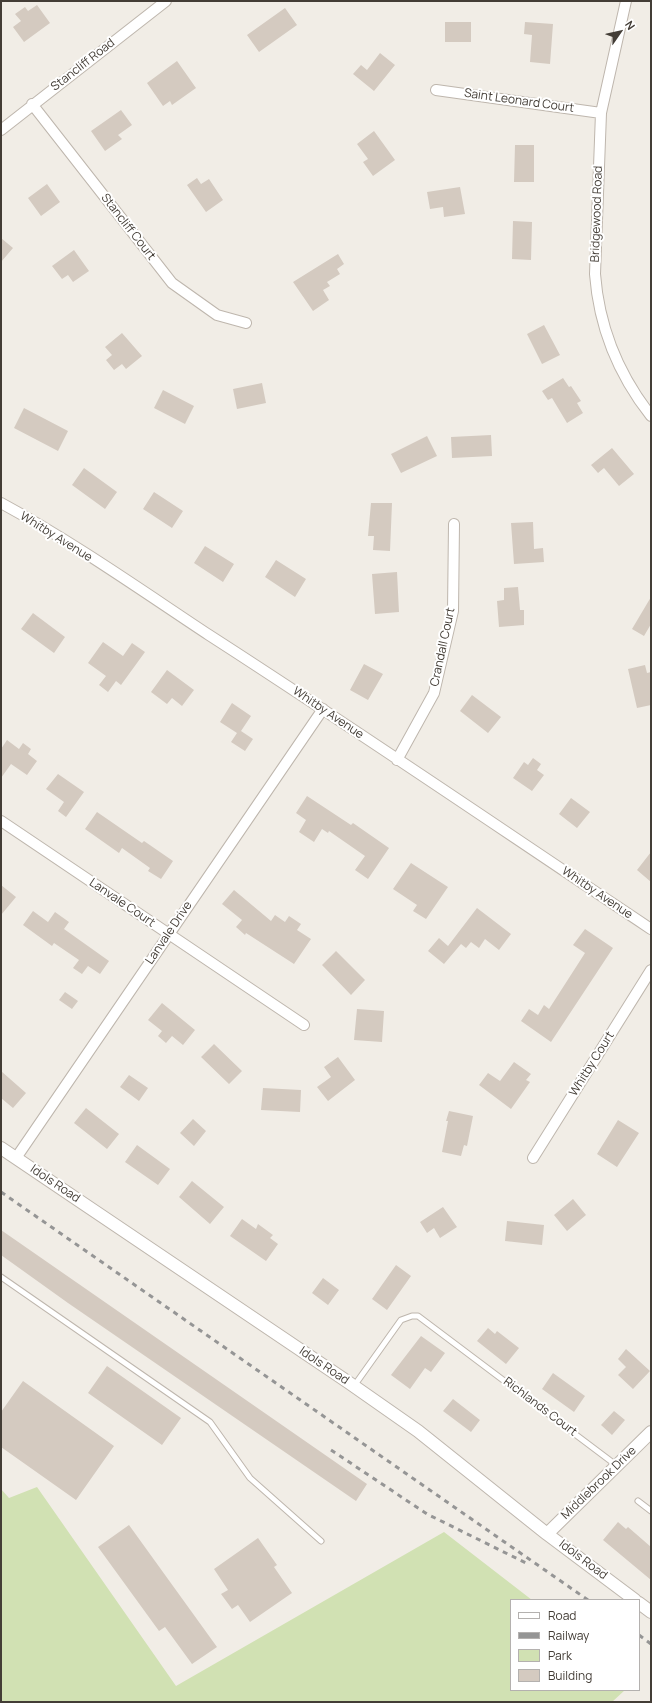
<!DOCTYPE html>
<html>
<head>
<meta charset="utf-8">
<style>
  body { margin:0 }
  #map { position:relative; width:652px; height:1703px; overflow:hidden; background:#f1ede6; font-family:Manrope,sans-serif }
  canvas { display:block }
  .frame { position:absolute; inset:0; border:2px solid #433d36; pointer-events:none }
  .legend { position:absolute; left:510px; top:1599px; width:130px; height:92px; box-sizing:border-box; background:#fff; border:1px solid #b4b1af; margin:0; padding:5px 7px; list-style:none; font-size:12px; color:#433d36 }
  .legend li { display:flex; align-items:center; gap:8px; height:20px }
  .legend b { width:20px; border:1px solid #b4b1af }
  .north { position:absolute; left:600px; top:12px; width:40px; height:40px; -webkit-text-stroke:3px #fff; paint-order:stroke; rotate:56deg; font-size:11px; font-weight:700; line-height:16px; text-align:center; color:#433d36 }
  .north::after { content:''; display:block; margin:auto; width:14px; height:18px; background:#433d36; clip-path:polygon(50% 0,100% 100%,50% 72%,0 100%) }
</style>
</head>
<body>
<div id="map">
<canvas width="652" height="1703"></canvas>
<div class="frame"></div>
<ul class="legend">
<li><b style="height:5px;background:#fff"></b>Road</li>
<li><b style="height:5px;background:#959595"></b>Railway</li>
<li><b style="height:11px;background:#d1e1b3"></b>Park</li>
<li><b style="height:11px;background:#d4cac0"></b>Building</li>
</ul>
<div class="north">N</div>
</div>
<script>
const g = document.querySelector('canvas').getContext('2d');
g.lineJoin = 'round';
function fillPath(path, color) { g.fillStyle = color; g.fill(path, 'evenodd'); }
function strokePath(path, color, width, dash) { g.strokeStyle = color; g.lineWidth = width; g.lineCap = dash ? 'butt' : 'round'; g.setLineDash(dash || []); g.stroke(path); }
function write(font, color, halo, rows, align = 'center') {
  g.font = font + ' Manrope,sans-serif'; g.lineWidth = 4; g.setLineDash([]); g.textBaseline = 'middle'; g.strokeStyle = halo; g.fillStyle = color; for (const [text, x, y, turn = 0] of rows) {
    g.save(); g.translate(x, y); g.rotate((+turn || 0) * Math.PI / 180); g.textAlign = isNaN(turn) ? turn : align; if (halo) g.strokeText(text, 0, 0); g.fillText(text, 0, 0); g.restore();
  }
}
const green = new Path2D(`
  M 37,1487 L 176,1686 L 444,1532 L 532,1600 L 511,1600 L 511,1690 L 625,1690 L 612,1702 L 1,1702 L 1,1489 L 9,1498 Z`);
const building = new Path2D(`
  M 37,5 L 50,23 L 24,42 L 13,27 L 21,21 L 15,14 L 25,7 L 28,11 Z
  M 285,8 L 297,25 L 259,52 L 247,35 Z
  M 445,22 L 471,22 L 471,42 L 445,42 Z
  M 525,22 L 553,24 L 550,64 L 530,62 L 532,35 L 524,34 Z
  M 380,53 L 395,65 L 374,91 L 353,74 L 361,65 L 367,70 Z
  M 177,61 L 196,88 L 172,105 L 170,101 L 163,106 L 147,83 Z
  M 121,110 L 132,125 L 118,135 L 122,139 L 105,151 L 91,131 Z
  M 374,131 L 395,160 L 373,176 L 363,162 L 368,159 L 357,144 Z
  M 515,145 L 534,145 L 534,182 L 514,182 Z
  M 197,178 L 201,184 L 209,179 L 223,200 L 206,212 L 187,185 Z
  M 47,184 L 60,202 L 41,216 L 28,198 Z
  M 460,187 L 465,214 L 444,217 L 443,207 L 430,209 L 427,192 Z
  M 513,221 L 532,222 L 531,260 L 512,259 Z
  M 1,238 L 13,248 L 1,262 Z
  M 74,250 L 89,271 L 73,282 L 68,275 L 62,279 L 52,266 Z
  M 338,254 L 344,264 L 337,269 L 340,274 L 327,282 L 330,286 L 323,290 L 329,300 L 313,311 L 293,282 Z
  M 544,325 L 560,355 L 542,364 L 527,334 Z
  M 122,333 L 142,356 L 126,369 L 122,364 L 114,370 L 106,360 L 112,355 L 105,347 Z
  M 563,378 L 569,387 L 571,386 L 581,401 L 577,403 L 583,413 L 567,423 L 552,398 L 548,400 L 542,391 Z
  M 262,383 L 266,403 L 237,409 L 233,389 Z
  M 163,390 L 194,406 L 185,424 L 154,408 Z
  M 24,408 L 68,431 L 58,451 L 14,428 Z
  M 491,435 L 492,456 L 452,458 L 451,437 Z
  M 427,436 L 437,456 L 401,473 L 391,454 Z
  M 612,448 L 634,474 L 619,486 L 604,468 L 598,473 L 591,465 Z
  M 84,468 L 117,492 L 105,509 L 72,485 Z
  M 154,492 L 183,511 L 172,528 L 143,509 Z
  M 371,503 L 392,503 L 390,551 L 373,550 L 374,536 L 368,536 Z
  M 533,522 L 534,549 L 543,548 L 544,562 L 514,564 L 511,523 Z
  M 205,546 L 234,564 L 223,582 L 194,563 Z
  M 276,560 L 306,579 L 295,597 L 265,577 Z
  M 397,572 L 399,612 L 375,614 L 372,574 Z
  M 518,587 L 520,610 L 524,610 L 524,625 L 499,627 L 497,601 L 504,600 L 504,588 Z
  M 651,597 L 651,624 L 644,636 L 632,629 Z
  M 33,613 L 65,637 L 54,653 L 21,629 Z
  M 103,642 L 123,656 L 132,643 L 145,652 L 121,685 L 116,681 L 108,692 L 99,685 L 106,676 L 88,663 Z
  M 364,664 L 383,674 L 368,700 L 350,690 Z
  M 645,665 L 647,673 L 651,672 L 651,705 L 637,708 L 628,669 Z
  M 167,670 L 194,690 L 182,706 L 172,698 L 167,704 L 151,692 Z
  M 472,695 L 501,717 L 488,733 L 460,711 Z
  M 232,703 L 251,716 L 241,731 L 253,739 L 245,751 L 231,742 L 237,733 L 220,722 Z
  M 7,740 L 19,749 L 23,743 L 31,749 L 28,754 L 37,761 L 27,775 L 11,764 L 1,778 L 1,749 Z
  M 533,758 L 541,764 L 537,770 L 544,775 L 532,791 L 513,778 L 524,762 L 528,765 Z
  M 58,774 L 84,792 L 66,817 L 58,811 L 64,802 L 46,789 Z
  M 307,796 L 351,825 L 353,823 L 389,848 L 368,879 L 355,870 L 365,856 L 329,831 L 328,833 L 322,829 L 314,842 L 299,832 L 306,820 L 296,813 Z
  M 571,798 L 590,812 L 577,828 L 559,814 Z
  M 97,812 L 142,843 L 144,841 L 173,861 L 161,879 L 148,871 L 150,868 L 122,848 L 119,853 L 85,829 Z
  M 651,852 L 651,882 L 637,870 Z
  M 411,863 L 448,887 L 426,919 L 413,911 L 417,905 L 393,889 Z
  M 1,885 L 16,897 L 1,915 Z
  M 234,890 L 271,921 L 275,915 L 285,922 L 289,916 L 301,924 L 297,930 L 311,939 L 294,964 L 246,933 L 245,935 L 236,927 L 242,920 L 222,904 Z
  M 477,908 L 511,934 L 499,950 L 485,939 L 479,948 L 471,942 L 466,948 L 461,944 L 444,964 L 428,951 L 439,938 L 448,946 Z
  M 33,911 L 48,922 L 55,912 L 69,922 L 64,929 L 109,961 L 100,974 L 88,966 L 82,974 L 73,968 L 79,960 L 54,943 L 52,946 L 23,925 Z
  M 585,929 L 613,948 L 551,1042 L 521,1021 L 529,1009 L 538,1015 L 544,1005 L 549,1009 L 585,953 L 573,945 Z
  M 336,951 L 365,980 L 351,995 L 322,965 Z
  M 65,992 L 78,1001 L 72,1009 L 59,1000 Z
  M 162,1003 L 195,1030 L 183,1045 L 172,1036 L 166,1043 L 158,1036 L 162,1031 L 148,1020 Z
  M 357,1009 L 384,1011 L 382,1042 L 354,1040 Z
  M 214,1044 L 242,1071 L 229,1084 L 201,1057 Z
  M 338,1057 L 355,1080 L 328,1101 L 317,1087 L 331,1077 L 324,1067 Z
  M 514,1062 L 531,1074 L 526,1080 L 530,1082 L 511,1109 L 479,1085 L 488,1073 L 500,1081 Z
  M 1,1071 L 26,1093 L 13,1108 L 1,1098 Z
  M 129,1075 L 148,1088 L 139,1101 L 120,1087 Z
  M 263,1088 L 301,1090 L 300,1112 L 261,1110 Z
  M 86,1108 L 119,1134 L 107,1149 L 74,1123 Z
  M 449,1111 L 473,1116 L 467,1146 L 464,1145 L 461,1156 L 442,1152 L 448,1121 L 446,1121 Z
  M 193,1119 L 206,1131 L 194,1146 L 180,1133 Z
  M 618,1120 L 639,1133 L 617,1167 L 597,1154 Z
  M 137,1145 L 170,1169 L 158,1185 L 125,1162 Z
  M 192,1181 L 224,1207 L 210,1224 L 179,1197 Z
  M 573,1199 L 586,1215 L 567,1231 L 554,1215 Z
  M 443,1207 L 457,1227 L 440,1238 L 434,1228 L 427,1233 L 420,1222 Z
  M 242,1219 L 256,1229 L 258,1224 L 273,1235 L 270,1238 L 278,1244 L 266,1261 L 230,1236 Z
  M 507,1221 L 544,1225 L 542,1245 L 505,1241 Z
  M 1,1230 L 367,1484 L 356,1501 L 68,1303 L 1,1255 Z
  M 396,1265 L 411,1276 L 387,1310 L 372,1299 Z
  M 323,1278 L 339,1290 L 328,1305 L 312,1293 Z
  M 488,1328 L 495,1334 L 497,1331 L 519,1348 L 506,1364 L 477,1341 Z
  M 421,1336 L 445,1353 L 431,1372 L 425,1368 L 410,1389 L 391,1375 Z
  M 626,1349 L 650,1371 L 633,1389 L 618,1375 L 626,1367 L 618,1359 Z
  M 107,1366 L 181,1418 L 162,1445 L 88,1393 Z
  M 553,1373 L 585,1396 L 574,1412 L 542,1389 Z
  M 23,1381 L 114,1446 L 76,1500 L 1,1447 L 1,1412 Z
  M 453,1399 L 480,1420 L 471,1432 L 443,1411 Z
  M 614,1411 L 625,1420 L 612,1435 L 601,1425 Z
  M 618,1522 L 626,1529 L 628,1527 L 651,1547 L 651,1580 L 603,1540 Z
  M 129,1525 L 217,1647 L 192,1664 L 165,1627 L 159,1631 L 98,1547 Z
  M 258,1538 L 277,1565 L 274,1567 L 292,1593 L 250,1622 L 238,1605 L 232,1609 L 221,1594 L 228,1590 L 214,1569 Z`);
const service = new Path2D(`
  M 1,1277 L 210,1422 L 250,1478 L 321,1541
  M 354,1386 L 401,1320 L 412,1316 L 418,1316 L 616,1465
  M 638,1501 L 651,1511`);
const minor = new Path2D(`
  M 626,1 L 601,113 L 595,274 C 599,327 618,374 651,416
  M 436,90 L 601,113
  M 32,104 L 172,283 L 217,315 L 246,323
  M 1,130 L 166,1
  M 1,503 C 73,542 141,590 209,635 C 358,731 504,831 651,929
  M 397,760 L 434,693 L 453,611 L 454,524
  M 1,821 L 304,1025
  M 16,1158 L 323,709
  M 533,1158 L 651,970`);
const tertiary = new Path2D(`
  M 1,1148 L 348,1382 L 418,1431 L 547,1534 L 635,1600
  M 547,1534 L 651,1432
  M 639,1603 L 651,1612`);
const rail = new Path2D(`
  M 1,1192 L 588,1600
  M 331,1450 L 427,1514 L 528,1564
  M 639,1635 L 651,1644`);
const streetNames = [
  ["Stancliff Road",83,65,-38],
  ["Saint Leonard Court",519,101,8],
  ["Bridgewood Road",597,214,-88],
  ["Stancliff Court",128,227,52],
  ["Whitby Avenue",56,537,32],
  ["Crandall Court",443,647,-78],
  ["Whitby Avenue",328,713,34],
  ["Whitby Avenue",597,893,34],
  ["Lanvale Court",122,903,34],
  ["Lanvale Drive",169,933,-56],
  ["Whitby Court",592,1064,-58],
  ["Idols Road",55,1184,34],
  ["Idols Road",324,1366,34],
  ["Richlands Court",540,1407,37],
  ["Middlebrook Drive",599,1483,-44],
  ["Idols Road",583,1560,37]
];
fillPath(green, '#d1e1b3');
fillPath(building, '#d4cac0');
strokePath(service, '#beb6ad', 7);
strokePath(minor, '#beb6ad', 12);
strokePath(tertiary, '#beb6ad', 14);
strokePath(service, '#fff', 5);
strokePath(minor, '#fff', 10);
strokePath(tertiary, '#fff', 12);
strokePath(rail, '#959595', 3, [5, 5]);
write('12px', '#433d36', '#fff', streetNames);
</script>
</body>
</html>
